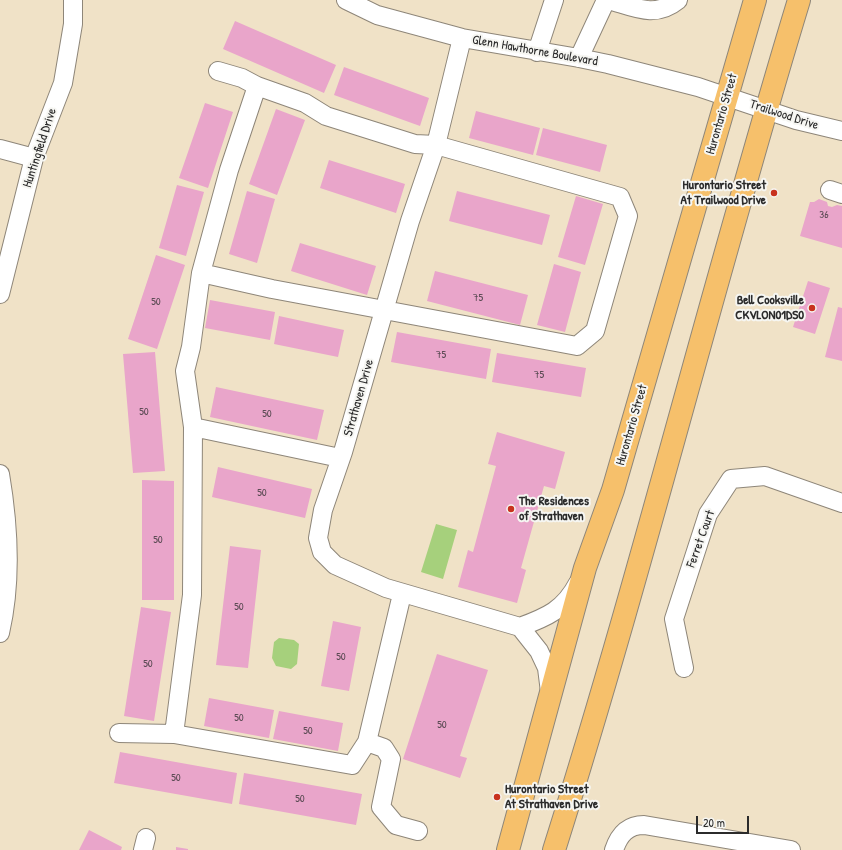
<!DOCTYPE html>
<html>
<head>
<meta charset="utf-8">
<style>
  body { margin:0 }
  #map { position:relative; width:842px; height:850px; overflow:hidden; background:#f0e2c7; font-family:"Patrick Hand",sans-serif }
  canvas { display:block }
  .scale { position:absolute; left:696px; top:816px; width:53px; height:18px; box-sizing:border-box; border:2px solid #2b2b2b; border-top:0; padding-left:5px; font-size:12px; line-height:14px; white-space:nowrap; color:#2b2b2b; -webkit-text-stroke:3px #f6f6f2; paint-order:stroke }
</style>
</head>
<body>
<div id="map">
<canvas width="842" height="850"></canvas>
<div class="scale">20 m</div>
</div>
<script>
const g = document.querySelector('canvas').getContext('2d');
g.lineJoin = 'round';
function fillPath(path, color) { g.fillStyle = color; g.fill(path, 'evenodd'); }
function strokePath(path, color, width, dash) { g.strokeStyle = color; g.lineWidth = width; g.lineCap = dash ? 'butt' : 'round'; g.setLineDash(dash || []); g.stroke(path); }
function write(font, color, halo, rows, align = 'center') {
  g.font = font + ' "Patrick Hand",sans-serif'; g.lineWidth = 4; g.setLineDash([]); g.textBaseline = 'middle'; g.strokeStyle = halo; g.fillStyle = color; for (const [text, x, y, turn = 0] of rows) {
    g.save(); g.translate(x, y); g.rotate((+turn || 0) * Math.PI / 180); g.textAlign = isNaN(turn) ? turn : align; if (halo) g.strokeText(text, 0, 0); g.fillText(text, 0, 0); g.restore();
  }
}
const green = new Path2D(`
  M 436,524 L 457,530 L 443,579 L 421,572 Z
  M 279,638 L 294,640 L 299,644 L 297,664 L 291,669 L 276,666 L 272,658 L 274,642 Z`);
const building = new Path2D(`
  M 235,21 L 336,65 L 324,93 L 223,49 Z
  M 344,67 L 429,98 L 420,126 L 334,95 Z
  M 205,103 L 233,112 L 208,188 L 179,178 Z
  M 276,109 L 305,120 L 277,195 L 249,184 Z
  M 476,111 L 540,128 L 533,155 L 469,138 Z
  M 543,128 L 607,145 L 600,172 L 536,155 Z
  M 329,160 L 405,184 L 396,213 L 320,188 Z
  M 177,185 L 204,192 L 186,256 L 159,248 Z
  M 247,191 L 275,199 L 257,263 L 229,254 Z
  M 457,191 L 550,215 L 542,245 L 449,221 Z
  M 576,196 L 603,204 L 585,265 L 558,257 Z
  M 819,199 L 827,202 L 828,206 L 832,207 L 837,205 L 842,206 L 842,248 L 800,236 L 810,202 L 814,202 Z
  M 300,243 L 376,266 L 367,295 L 291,271 Z
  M 156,255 L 185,265 L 157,349 L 128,339 Z
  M 554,264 L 581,272 L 565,332 L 537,325 Z
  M 435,271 L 528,295 L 520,325 L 427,301 Z
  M 808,281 L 830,288 L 815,334 L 793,327 Z
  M 210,300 L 275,312 L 270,340 L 205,328 Z
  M 838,307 L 842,308 L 842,361 L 825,357 Z
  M 279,316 L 344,330 L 338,357 L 274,344 Z
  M 397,332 L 491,349 L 486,379 L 391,362 Z
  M 155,352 L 165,471 L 133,473 L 123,354 Z
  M 497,353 L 586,368 L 581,397 L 492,382 Z
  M 216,387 L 324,410 L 317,440 L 210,417 Z
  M 497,432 L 565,452 L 555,489 L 544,486 L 521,568 L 526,570 L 517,603 L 458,587 L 468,550 L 473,552 L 496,466 L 488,464 Z
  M 218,467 L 312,489 L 305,518 L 212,497 Z
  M 142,480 L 174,481 L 174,600 L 142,600 Z
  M 230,546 L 261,550 L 248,668 L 216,665 Z
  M 141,607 L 171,612 L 154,721 L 124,716 Z
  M 333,621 L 361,627 L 349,691 L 321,686 Z
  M 437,654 L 488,670 L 460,756 L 467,758 L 460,778 L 403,759 Z
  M 209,698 L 274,710 L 269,738 L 204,726 Z
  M 279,711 L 343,723 L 338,751 L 273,739 Z
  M 120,752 L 237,773 L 232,804 L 114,783 Z
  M 244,773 L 362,794 L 356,825 L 239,804 Z
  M 89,830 L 122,847 L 121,850 L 79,850 Z
  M 176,847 L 188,849 L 188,850 L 176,850 Z`);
const minor = new Path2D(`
  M 346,0 L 377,15 L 462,38 L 579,58 L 608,64 L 698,87 L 796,120 L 842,131
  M 609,0 C 634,7 655,19 678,0
  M 462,38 L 436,145 L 410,221 L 343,452 L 323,510 L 318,538 L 322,552 L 335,565 L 386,588 L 520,627 L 539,651 L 547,668 L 550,692
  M 537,52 L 554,0
  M 579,58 L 606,0
  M 0,149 L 34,158
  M 830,190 L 842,194
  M 201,273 L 272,289 L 577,346 L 595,331 L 628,216 L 620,197 L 436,145 L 415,144 L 326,116 L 305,103 L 257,86 L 242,78 L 218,71
  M 0,294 L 34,158 L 63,83 L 73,24 L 73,0
  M 193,427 L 340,458
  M 0,474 C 9,527 12,581 0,633
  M 520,627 C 547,617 564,610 578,583
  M 684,668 L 674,619 L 708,514 L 731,479 L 765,476 L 842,503
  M 119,733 L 174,734 L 352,765 L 367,742 L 402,594
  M 174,734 L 192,595 L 193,427 L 185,371 L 191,347 L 201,273 L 229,170 L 257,86
  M 367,742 L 384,748 L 391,759 L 381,807 L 396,825 L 418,831
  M 143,850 L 146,838
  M 614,850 C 619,835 627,825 644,825 L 791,850`);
const major = new Path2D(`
  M 508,850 L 585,568 L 613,490 L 755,0
  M 554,850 C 643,569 713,282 799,0`);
const markers = [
  [774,193,4,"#c8321e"],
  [812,308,4,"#c8321e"],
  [511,509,4,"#c8321e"],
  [497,797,4,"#c8321e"]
];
const numberNames = [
  ["36",824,215],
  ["75",478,298],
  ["50",156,302],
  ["75",441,355],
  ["75",539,375],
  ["50",144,412],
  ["50",267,414],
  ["50",262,493],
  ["50",158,540],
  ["50",239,607],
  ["50",341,657],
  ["50",148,664],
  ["50",239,718],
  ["50",442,725],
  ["50",308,731],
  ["50",176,778],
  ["50",300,799]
];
const streetNames = [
  ["Glenn Hawthorne Boulevard",535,51,10],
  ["Hurontario Street",722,114,-74],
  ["Trailwood Drive",784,115,18],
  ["Huntingfield Drive",40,148,-72],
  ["Strathaven Drive",359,398,-74],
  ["Hurontario Street",632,425,-74],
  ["Ferret Court",701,539,-70]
];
const poiNames = [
  ["Hurontario Street",766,186],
  ["At Trailwood Drive",766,201],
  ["Bell Cooksville",804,301],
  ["CKVLON01DS0",804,316],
  ["The Residences",519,502,"left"],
  ["of Strathaven",519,517,"left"],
  ["Hurontario Street",505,790,"left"],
  ["At Strathaven Drive",505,805,"left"]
];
fillPath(green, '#a6d07c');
fillPath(building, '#e9a5ca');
strokePath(minor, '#8e8679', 20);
strokePath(major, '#8e8679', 24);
strokePath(minor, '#fff', 18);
strokePath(major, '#f6c06b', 22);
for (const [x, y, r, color] of markers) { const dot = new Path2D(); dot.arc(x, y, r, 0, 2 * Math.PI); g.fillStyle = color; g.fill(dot); strokePath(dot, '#f6f6f2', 1.5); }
write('11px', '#5a4a53', null, numberNames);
write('13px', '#2b2b2b', '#f6f6f2', streetNames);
write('bold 13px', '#2b2b2b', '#f6f6f2', poiNames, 'right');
</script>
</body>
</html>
